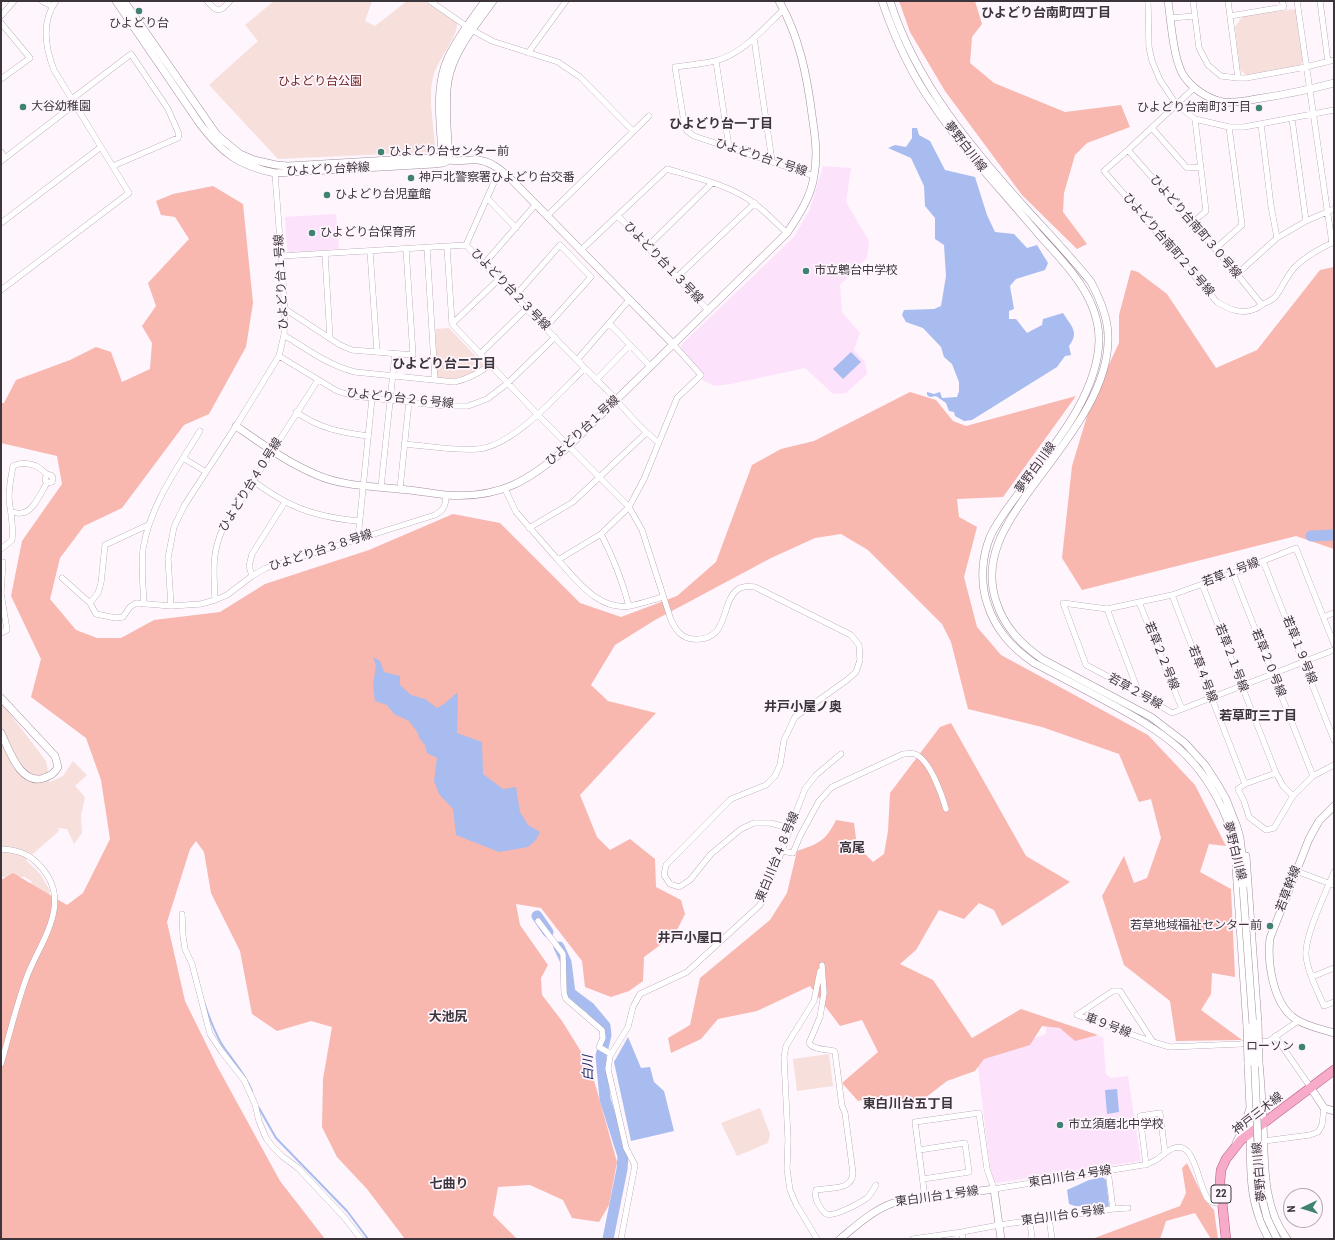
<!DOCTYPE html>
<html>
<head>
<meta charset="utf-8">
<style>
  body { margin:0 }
  #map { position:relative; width:1335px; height:1240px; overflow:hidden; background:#fef5fd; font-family:"Roboto Condensed",sans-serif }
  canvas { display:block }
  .frame { position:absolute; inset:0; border:2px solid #3d353c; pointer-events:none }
  .north { position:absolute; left:1283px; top:1188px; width:40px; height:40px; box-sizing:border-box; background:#fef5fd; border:1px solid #b1a8b0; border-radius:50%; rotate:266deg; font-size:11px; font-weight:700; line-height:16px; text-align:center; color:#3d353c }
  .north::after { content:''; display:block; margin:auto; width:14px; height:18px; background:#3f8274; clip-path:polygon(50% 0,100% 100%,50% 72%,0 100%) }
</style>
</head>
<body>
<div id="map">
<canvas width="1335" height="1240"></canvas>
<div class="frame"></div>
<div class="north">N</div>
</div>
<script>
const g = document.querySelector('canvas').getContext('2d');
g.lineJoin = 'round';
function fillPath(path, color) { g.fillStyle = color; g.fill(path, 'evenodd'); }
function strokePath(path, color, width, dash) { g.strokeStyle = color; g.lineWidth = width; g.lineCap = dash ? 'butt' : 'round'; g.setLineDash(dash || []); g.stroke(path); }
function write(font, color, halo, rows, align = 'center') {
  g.font = font + ' "Roboto Condensed","Noto Sans JP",sans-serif'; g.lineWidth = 3.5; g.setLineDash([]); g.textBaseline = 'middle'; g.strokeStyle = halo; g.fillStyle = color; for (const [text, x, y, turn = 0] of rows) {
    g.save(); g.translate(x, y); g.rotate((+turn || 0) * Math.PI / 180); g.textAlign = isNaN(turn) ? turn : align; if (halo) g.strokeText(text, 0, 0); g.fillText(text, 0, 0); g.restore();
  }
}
const built = new Path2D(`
  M 823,166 L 851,168 L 846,202 L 869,241 L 867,258 L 840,285 L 842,312 L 860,333 L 854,350 L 865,362 L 867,374 L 846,393 L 833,394 L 805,368 L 731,384 L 714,386 L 702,380 L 705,375 L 681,350 L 681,345 L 794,237 L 810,209 Z
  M 336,214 L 339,249 L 290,253 L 287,250 L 285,217 Z
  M 1046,1024 L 1103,1037 L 1106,1074 L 1111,1078 L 1128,1076 L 1141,1161 L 997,1183 L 994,1180 L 990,1167 L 977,1059 L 1046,1034 Z`);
const green = new Path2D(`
  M 274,1 L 372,1 L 365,21 L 375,26 L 407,1 L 424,1 L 457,23 C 458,36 438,60 434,74 C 427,95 434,124 435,146 L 430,152 L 278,159 L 209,85 L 258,41 L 245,25 Z
  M 1296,9 L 1303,62 L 1300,65 L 1246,75 L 1240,70 L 1235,27 L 1243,16 Z
  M 449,328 L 484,365 C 467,378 459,380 437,378 L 435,329 Z
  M 1,702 L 46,761 L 50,782 L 63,776 L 73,761 L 87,775 L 75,786 L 85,797 L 81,816 L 82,833 L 74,844 L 67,829 L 58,828 L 59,831 L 26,860 L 41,875 L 50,891 L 47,918 L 1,935 L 32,882 L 25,877 L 1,877 Z
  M 829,1054 L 833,1086 L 797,1091 L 793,1059 Z
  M 760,1108 L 770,1134 L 768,1143 L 737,1156 L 721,1123 Z`);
const forest = new Path2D(`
  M 899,1 L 975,1 L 982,24 L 972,37 L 970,63 L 994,83 L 1065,112 L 1121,105 L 1130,127 L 1087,143 L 1075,155 L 1064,193 L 1063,212 L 1087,244 L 1077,249 L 1022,195 L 945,91 L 910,32 Z
  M 213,186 L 243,204 L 253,303 L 246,347 L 209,414 L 184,425 L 122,508 L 84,526 L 60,558 L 50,599 L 76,630 L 97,638 L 121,638 L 154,620 L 220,612 L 265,584 L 369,550 L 453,514 L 500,523 L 580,603 L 621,617 L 677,596 L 716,562 L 752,465 L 781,449 L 814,441 L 910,392 L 936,400 L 953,421 L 966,426 L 1076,396 L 1003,497 L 957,499 L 959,517 L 977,527 L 964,577 L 977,627 L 1001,655 L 1148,735 L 1195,785 L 1226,846 L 1209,844 L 1200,872 L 1231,889 L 1235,977 L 1212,973 L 1211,994 L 1201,1010 L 1242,1040 L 1176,1041 L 1170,1001 L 1124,965 L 1102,896 L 1124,856 L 1134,883 L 1147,878 L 1161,838 L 1151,799 L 1139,802 L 1119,754 L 1042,727 L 968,709 L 951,642 L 942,624 L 868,550 L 841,534 L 815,538 L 771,558 L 655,620 L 615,645 L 591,685 L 608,701 L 656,713 L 580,795 L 597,837 L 610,850 L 630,839 L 655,859 L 656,887 L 681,900 L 685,914 L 675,934 L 644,957 L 643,981 L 629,991 L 611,997 L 585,987 L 582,961 L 541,908 L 516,904 L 520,925 L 548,965 L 541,978 L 542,995 L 562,1021 L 590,1066 L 617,1162 L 609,1205 L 599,1222 L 572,1218 L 563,1200 L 530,1185 L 498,1187 L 493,1215 L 517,1239 L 405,1239 L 367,1189 L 337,1157 L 322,1127 L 323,1079 L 332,1027 L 311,1021 L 277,1031 L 252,1014 L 240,951 L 211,893 L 204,852 L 196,841 L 190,849 L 167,922 L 185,1001 L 217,1066 L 280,1181 L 325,1239 L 1,1239 L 1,880 L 13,873 L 67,905 L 83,893 L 110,839 L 101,780 L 86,738 L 31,697 L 41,659 L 11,596 L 22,541 L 62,484 L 57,456 L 1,443 L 1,403 L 4,403 L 16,380 L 70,360 L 96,347 L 111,352 L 122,382 L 150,369 L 152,343 L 142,326 L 156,306 L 148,283 L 189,239 L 175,217 L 161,215 L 156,201 L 173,194 Z
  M 1334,267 L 1334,549 L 1296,536 L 1082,590 L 1062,558 L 1072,466 L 1091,403 L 1119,343 L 1119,315 L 1131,270 L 1138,272 L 1167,294 L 1216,368 L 1257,350 L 1320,270 Z
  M 951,723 L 1026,856 L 1070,882 L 1002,926 L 994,910 L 979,903 L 964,919 L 939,910 L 916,950 L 900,964 L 933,980 L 972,1038 L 1021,1009 L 1098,1035 L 1075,1041 L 1060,1028 L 1042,1026 L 1030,1045 L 984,1059 L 975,1071 L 947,1081 L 916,1105 L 894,1095 L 858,1101 L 842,1083 L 878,1052 L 862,1020 L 840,1026 L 810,986 L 757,1011 L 718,1019 L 701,1039 L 671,1053 L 668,1038 L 690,1025 L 700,978 L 770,920 L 787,893 L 797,851 C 818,844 826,841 836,820 L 854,823 L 857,846 L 873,862 L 884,854 L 888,831 L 890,793 L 940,727 Z
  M 1187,1163 L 1204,1199 L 1214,1210 L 1218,1239 L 1211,1239 L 1195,1213 L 1166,1221 L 1160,1239 L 1092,1239 L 1180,1206 L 1186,1193 L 1182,1168 Z`);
const water = new Path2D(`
  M 912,128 L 917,128 L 919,135 L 930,141 L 945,170 L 975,177 L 987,215 L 995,232 L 1014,234 L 1027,248 L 1037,245 L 1048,263 L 1045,270 L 1016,279 L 1010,286 L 1014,309 L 1009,311 L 1009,319 L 1016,319 L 1027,333 L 1042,325 L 1043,319 L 1063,313 C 1071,326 1080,332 1069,346 L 1071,355 L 1065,356 L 1057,367 L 972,420 L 964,421 L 955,416 L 954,412 L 949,411 L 946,403 L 936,396 L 930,397 L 927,395 L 927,392 L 934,394 L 940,392 L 942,398 L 957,397 L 959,391 L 959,382 L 952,364 L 944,357 L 941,347 L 923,328 L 906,322 L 902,315 L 904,310 L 934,309 L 941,306 L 946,276 L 944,245 L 935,239 L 935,218 L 925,206 L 924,186 L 911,158 L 888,148 L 895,145 L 906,147 L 912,138 Z
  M 851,352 L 861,362 L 843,379 L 833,369 Z
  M 373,657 L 380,661 L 384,672 L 400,676 L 400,685 L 411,695 L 425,699 L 437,708 L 444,704 L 458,692 L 457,733 L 482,742 L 483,774 L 503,789 L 516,787 L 520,812 L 528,825 L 540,832 L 536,840 L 528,847 L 499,852 L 456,835 L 453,809 L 439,794 L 434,781 L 437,758 L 427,753 L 425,745 L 419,738 L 418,733 L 409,721 L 394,714 L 387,705 L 375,701 L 373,685 L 376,666 Z
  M 628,1037 L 641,1068 L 650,1067 L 654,1082 L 664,1091 L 674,1131 L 631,1141 L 614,1062 Z
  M 1117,1089 L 1119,1112 L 1107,1114 L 1105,1090 Z
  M 1103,1177 L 1106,1180 L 1109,1205 L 1107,1207 L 1075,1206 L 1069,1204 L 1067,1190 L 1089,1180 Z`);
const stream = new Path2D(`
  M 204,1002 C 209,1017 214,1032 223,1046 C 233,1061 245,1073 252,1091
  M 259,1108 L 276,1138 L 347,1211 L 368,1239`);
const river = new Path2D(`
  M 1311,536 L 1334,535
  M 537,916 L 548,932
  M 559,947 L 566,962 L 570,993 L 590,1008 L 605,1026 L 606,1035 L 601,1056 L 605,1099 L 623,1156 L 622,1169 L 608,1239`);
const minor = new Path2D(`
  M 42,1 L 52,6
  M 207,1 C 218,13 219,13 230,1
  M 430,1 L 472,30 L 492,41 L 558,62 L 580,77 L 633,131
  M 1148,1 L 1149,47 L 1152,61 L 1160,80 L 1176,104 L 1195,119 L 1229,127 L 1244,127 L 1334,110
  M 1193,1 L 1199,48 L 1208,65 L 1221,76 L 1238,78 L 1246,78 L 1306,67 L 1334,60
  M 1228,1 L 1238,78
  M 1297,1 L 1332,243
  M 1320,1 L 1328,62
  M 784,9 C 764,28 743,54 715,61 C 702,64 688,65 675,67 L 684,122 L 687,131 L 694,136 L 814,176
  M 1,16 L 14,1
  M 1230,16 L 1284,7 L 1282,1
  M 1171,18 L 1194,16
  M 1,23 L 30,58 L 1,79
  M 754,38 L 772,161
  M 528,53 L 566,1
  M 716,61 L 729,147
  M 1194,88 L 1128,150 L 1104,171 L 1217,302 C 1229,309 1241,315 1255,309 C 1258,308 1260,306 1263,304 C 1269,301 1274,300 1278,293 C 1284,284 1288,273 1297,265 C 1307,256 1321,248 1334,242
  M 72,99 L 131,54 L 168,109 L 179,134 L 178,138 L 113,166
  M 1292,119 L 1306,221
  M 1261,124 L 1271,206 L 1277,238
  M 1152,128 L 1187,168 L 1200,167
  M 1128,150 L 1237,274 L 1262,305
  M 1,152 L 5,158
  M 1,161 L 75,104
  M 275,173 L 285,309 L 284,335 L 279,356 L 236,426 L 184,506 L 174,527 L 168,558 L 171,606 L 201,604 L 215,600 L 227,595 L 252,576 L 266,568 L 435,515 C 444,510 446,505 446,495
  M 487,198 L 516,228
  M 547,216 L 649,116
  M 618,216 L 708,310
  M 1,223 L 101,147
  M 1192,223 L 1206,211 L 1195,119
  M 466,245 L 500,169
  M 447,247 L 452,324 L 537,414 L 629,507 L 642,530 L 671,620 C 676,630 681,638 693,639 C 730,642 720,603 737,590 C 742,586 749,586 755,587 L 851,635 L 859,645 L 860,660 L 856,672 L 847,680 L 795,717 L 784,740 L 780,765 L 775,776 L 766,785 L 731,799 L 666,865 L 664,875 L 670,884 L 679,887 L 690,880 L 711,854 L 741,829 L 754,823 L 770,823 L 790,828
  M 647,247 L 712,183
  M 427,248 L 435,380
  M 1215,249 L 1242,225 L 1229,127
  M 581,250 L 667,169 C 694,177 733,186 755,204 C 766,212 776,223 787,233
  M 370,251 L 377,352
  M 325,254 L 330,338
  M 281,256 L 466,245 C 512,294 559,343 607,390 C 624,408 639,428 658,442
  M 484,264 L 536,204
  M 1237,274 L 1277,238 L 1306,221 L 1334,209
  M 677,277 L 755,203
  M 1,290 L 129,193 L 54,70 C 45,47 41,22 56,1
  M 515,296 L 560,245 L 591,277 L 546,327
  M 285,309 L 340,345 L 352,350 L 413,355 L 406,249
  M 609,323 L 650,366
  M 452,324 L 498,280
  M 284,335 C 308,350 328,365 355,372 L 454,382 C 469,379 479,373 490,365
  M 480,354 L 527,308
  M 279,356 L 337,391 L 353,396 L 445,406 L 468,406 L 487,399 L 508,383 L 555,337
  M 577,360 L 629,300
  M 596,380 L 630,345
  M 296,412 C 321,429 339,432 368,436
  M 404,444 C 429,446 454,451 478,449 C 514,446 559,393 585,368
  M 183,458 L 206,472
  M 253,481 C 263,488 273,495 284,501 C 306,513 335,519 359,521
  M 381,487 L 395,354
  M 400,489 L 409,401
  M 505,489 L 516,512 L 558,560 L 601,534 L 629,507 L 644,479 L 677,398 L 701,375 L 673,344
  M 11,512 C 14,512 18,514 21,513 C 33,513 41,492 47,483
  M 148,525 L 105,545 L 101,583 L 98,593 L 90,603 L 96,614 L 116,618 L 123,617 L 130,607 L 136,603 L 171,606
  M 529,528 L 573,502 L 646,433
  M 601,534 C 613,557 622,580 629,606
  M 358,538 L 372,398
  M 1,549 L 12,540 C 14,525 10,512 9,497 C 9,486 11,477 13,466 C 20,462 31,463 38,467 C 43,470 45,475 51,475 L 53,478 L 52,482 L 47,483 C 44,480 45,478 47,475
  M 558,560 C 577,580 598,611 630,606 C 641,604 652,600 663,597
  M 1263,561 L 1334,740
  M 1,562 L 3,562 L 1,593 L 7,630 L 1,633
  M 1233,573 L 1313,776
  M 252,576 L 249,566 L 252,554 L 285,502
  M 62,578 L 90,603
  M 1202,584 L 1276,773 L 1283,786 L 1293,796
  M 1172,595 L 1245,784 L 1238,789 L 1244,801 L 1249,817 L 1266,830 L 1274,828 L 1293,796 L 1313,776 L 1334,765
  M 215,600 C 214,572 211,555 223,528 L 318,380
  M 1139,602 L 1182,709
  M 144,604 C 143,586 141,567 143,549 C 150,505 178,467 200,431
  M 1107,609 L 1139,693
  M 1323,617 L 1334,613
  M 1334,644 L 1296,548 L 1233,573 L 1172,595 L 1107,609 L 1063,603 L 1086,665 L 1139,693 L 1172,713 L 1334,650
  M 1245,784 L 1276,773
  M 1,849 C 18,850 30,854 41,867 C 74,903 39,943 26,979 C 16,1007 9,1036 1,1064
  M 782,851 L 793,853 L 800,836 L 819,801 L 832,787 L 903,754 C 906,754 912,753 915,754 C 930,760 942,795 946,809
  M 1296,871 L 1334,885
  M 1334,872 C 1326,892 1304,937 1306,956 C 1308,973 1317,990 1324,1006 L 1334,1002
  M 182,914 L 183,936 L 185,949 L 192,964 L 210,1034 L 222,1052 L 244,1080 L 255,1104 L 259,1121 L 266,1138 L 273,1147 L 282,1156 L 298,1168 L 344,1217 L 361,1239
  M 538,921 L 563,954 L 564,993 L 566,999 L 602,1030 L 603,1038 L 599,1047 L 611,1054
  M 822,965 L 824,993 L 820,1017 L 809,1043 C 813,1050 826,1049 834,1051 L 835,1052 L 842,1106 L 845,1113 L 853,1173 C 852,1191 831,1187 816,1190 C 815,1195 816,1201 819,1205 C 821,1209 823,1213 827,1214 C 834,1217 860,1203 867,1198 C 871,1194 873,1190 876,1185
  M 1312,977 L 1334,968
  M 1275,1036 L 1311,1088
  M 1153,1042 L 1120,991 L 1113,991 L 1077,1015 L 1153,1042 L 1170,1047 L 1240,1044 L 1269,1041 L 1298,1021
  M 1264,1141 L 1310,1135 L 1318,1132 L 1322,1125 L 1324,1108
  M 919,1150 L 965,1143 L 969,1172 L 923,1179
  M 1165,1153 C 1168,1151 1171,1149 1174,1148 C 1197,1140 1198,1192 1210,1201 C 1213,1203 1219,1203 1222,1204
  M 925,1198 L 915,1122 L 979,1113 L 987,1169 L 994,1189 L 1143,1165 C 1153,1163 1158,1159 1165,1153 L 1160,1113 L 1140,1116 L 1146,1165
  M 1113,1209 L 1128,1208
  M 1049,1218 L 1052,1239
  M 1030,1221 L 1032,1239
  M 962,1232 L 963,1239
  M 621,1239 L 635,1165 L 626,1148 L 608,1069 L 610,1056 L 628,1027 L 633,1007 L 640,994 L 687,972 L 760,905 L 782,851 L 790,828 L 805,789 L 816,775 L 841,754
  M 817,1239 L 796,1204 L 790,1190 L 787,1169 L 788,1140 L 784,1057 L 786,1046 L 814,1001 L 820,971
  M 913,1239 L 962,1232 L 999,1225 L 1113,1209 L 1108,1171`);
const tertiary = new Path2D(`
  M 116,1 L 200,124 C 222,153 239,166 275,173 L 434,164 L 443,163 L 449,160 C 448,134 444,106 448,81 C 453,51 476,25 493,1
  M 124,1 L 217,135 L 240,154 L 254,160 L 276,165 L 288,166 L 442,157 C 441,125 434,88 448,58 C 457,38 472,19 485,1
  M 882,1 C 895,39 911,74 934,106 C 955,137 980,167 1005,195 C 1017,209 1029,223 1041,237 C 1068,266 1099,298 1099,340 C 1098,397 1049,451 1018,494 C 1008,508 997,521 990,537 C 982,557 980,581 987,603 C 995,629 1011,647 1034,663 C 1057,675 1080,687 1104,700 C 1162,731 1201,755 1227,819 C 1235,841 1239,864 1243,887
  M 890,1 C 916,83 972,149 1029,212 C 1050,235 1071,257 1091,282 C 1100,299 1108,317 1108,336 C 1110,392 1061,447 1030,490 C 1006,523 982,559 996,601 C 1004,627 1021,644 1042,659 L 1151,717 L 1185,743 L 1205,765 L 1218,785 L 1226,799 L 1237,827 L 1240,838 L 1243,862
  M 1168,1 C 1171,22 1173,55 1182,73 C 1190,87 1207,99 1223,102 C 1234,103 1246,101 1256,99 C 1283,95 1308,90 1334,83
  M 446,159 C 456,163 468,159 478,160 C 490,161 500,169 509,177 L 673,344
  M 236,426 C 262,444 288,463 317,475 C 342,486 371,486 397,489 C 414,490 430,493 446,495 C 500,499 529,481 569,446 L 787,233 C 799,215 811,197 814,176 C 818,155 815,135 812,115 C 807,75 799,36 779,1
  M 1,698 L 55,756 L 58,767 C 54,774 51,775 44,778 C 20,786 9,749 1,733
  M 1334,806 L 1319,821 L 1309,839 L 1270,938 C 1267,962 1273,1003 1294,1018 C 1305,1026 1321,1029 1334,1033
  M 1246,856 L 1258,1023
  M 1236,868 L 1247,1027
  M 1259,1063 C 1261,1083 1262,1103 1263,1124 C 1265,1164 1262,1206 1287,1239
  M 1311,1088 L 1324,1108 L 1334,1111
  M 1249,1116 C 1252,1149 1247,1185 1259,1217 C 1261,1224 1265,1232 1269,1239
  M 1236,1143 L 1244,1128 L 1250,1108 L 1248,1063
  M 840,1239 C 856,1226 873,1210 893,1203 L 994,1189 L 1001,1239`);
const primary = new Path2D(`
  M 1226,1239 L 1220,1182 L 1221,1170 L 1226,1159 L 1241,1140 L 1334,1070`);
const tertiaryBridge = new Path2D(`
  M 1243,887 L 1253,1026 L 1260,1190 L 1267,1218 L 1277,1239
  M 1258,1023 L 1259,1063
  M 1247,1027 L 1248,1063`);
const markers = [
  [139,11,4,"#3f8274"],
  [23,107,4,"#3f8274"],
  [1259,108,4,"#3f8274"],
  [381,152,4,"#3f8274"],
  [411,178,4,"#3f8274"],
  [327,195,4,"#3f8274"],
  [312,233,4,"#3f8274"],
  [806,271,4,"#3f8274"],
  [1270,926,4,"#3f8274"],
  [1302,1047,4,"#3f8274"],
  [1060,1125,4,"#3f8274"]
];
const shields = [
  [1221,1194,20]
];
const shieldNames = [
  ["22",1221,1194]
];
const poiNames = [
  ["ひよどり台",139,24,"center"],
  ["大谷幼稚園",31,107],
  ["ひよどり台南町3丁目",1251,108,"right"],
  ["ひよどり台センター前",389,152],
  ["神戸北警察署ひよどり台交番",419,178],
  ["ひよどり台児童館",335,195],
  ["ひよどり台保育所",320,233],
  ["市立鵯台中学校",814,271],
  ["若草地域福祉センター前",1262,926,"right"],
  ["ローソン",1294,1047,"right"],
  ["市立須磨北中学校",1068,1125]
];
const parkNames = [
  ["ひよどり台公園",320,82]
];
const streetNames = [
  ["夢野白川線",965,147,52],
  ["ひよどり台７号線",761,158,18],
  ["ひよどり台幹線",328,170,-3],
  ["ひよどり台南町３０号線",1195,227,49],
  ["ひよどり台南町２５号線",1168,245,49],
  ["ひよどり台１３号線",663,263,46],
  ["ひよどり台１号線",282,282,-93],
  ["ひよどり台２３号線",510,290,46],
  ["ひよどり台２６号線",400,399,6],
  ["ひよどり台１号線",583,431,-43],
  ["夢野白川線",1036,468,-54],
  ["ひよどり台４０号線",251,485,-58],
  ["ひよどり台３８号線",321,551,-18],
  ["若草１号線",1231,573,-21],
  ["若草１９号線",1299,650,68],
  ["若草２２号線",1161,656,68],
  ["若草２１号線",1231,658,69],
  ["若草２０号線",1268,663,68],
  ["若草４号線",1202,674,69],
  ["若草２号線",1135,692,29],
  ["夢野白川線",1234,851,76],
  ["東白川台４８号線",778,857,-68],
  ["若草幹線",1289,889,-69],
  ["車９号線",1108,1026,20],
  ["神戸三木線",1258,1114,-38],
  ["夢野白川線",1260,1172,-95],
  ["東白川台４号線",1070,1177,-9],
  ["東白川台１号線",937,1197,-8],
  ["東白川台６号線",1063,1216,-8]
];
const neighbourhoodNames = [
  ["ひよどり台南町四丁目",1046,14],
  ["ひよどり台一丁目",721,125],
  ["ひよどり台二丁目",444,365],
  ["井戸小屋ノ奥",803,708],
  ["若草町三丁目",1258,717],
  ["高尾",852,849],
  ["井戸小屋口",690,939],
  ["大池尻",448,1018],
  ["東白川台五丁目",908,1105],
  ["七曲り",449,1185]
];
const waterNames = [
  ["白川",589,1068,-91]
];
fillPath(built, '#fde2fc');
fillPath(green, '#f7dfdc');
fillPath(forest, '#f8b7af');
fillPath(water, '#a8bcf0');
strokePath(stream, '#a8bcf0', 2);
strokePath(river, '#a8bcf0', 11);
strokePath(minor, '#a18ea0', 6);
strokePath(tertiary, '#a18ea0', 8);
strokePath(primary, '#b25d80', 10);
strokePath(minor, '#fff', 5.5);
strokePath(tertiary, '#fff', 7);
strokePath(primary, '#f7aac9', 9);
strokePath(tertiaryBridge, '#a18ea0', 8, []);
strokePath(tertiaryBridge, '#fff', 7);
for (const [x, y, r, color] of markers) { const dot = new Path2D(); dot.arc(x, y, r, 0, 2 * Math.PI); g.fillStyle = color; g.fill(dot); strokePath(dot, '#fef5fd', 1.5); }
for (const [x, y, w] of shields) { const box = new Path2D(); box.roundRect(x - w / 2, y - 9, w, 18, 3); g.fillStyle = '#fef5fd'; g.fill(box); strokePath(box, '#3d353c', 1); }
write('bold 11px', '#3d353c', null, shieldNames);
write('12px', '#3d353c', '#fef5fd', poiNames, 'left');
write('12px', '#702622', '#fef5fd', parkNames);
write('12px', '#3d353c', '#fef5fd', streetNames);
write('bold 13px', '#3d353c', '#fef5fd', neighbourhoodNames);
write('italic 13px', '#182964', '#fef5fd', waterNames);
</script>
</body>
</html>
